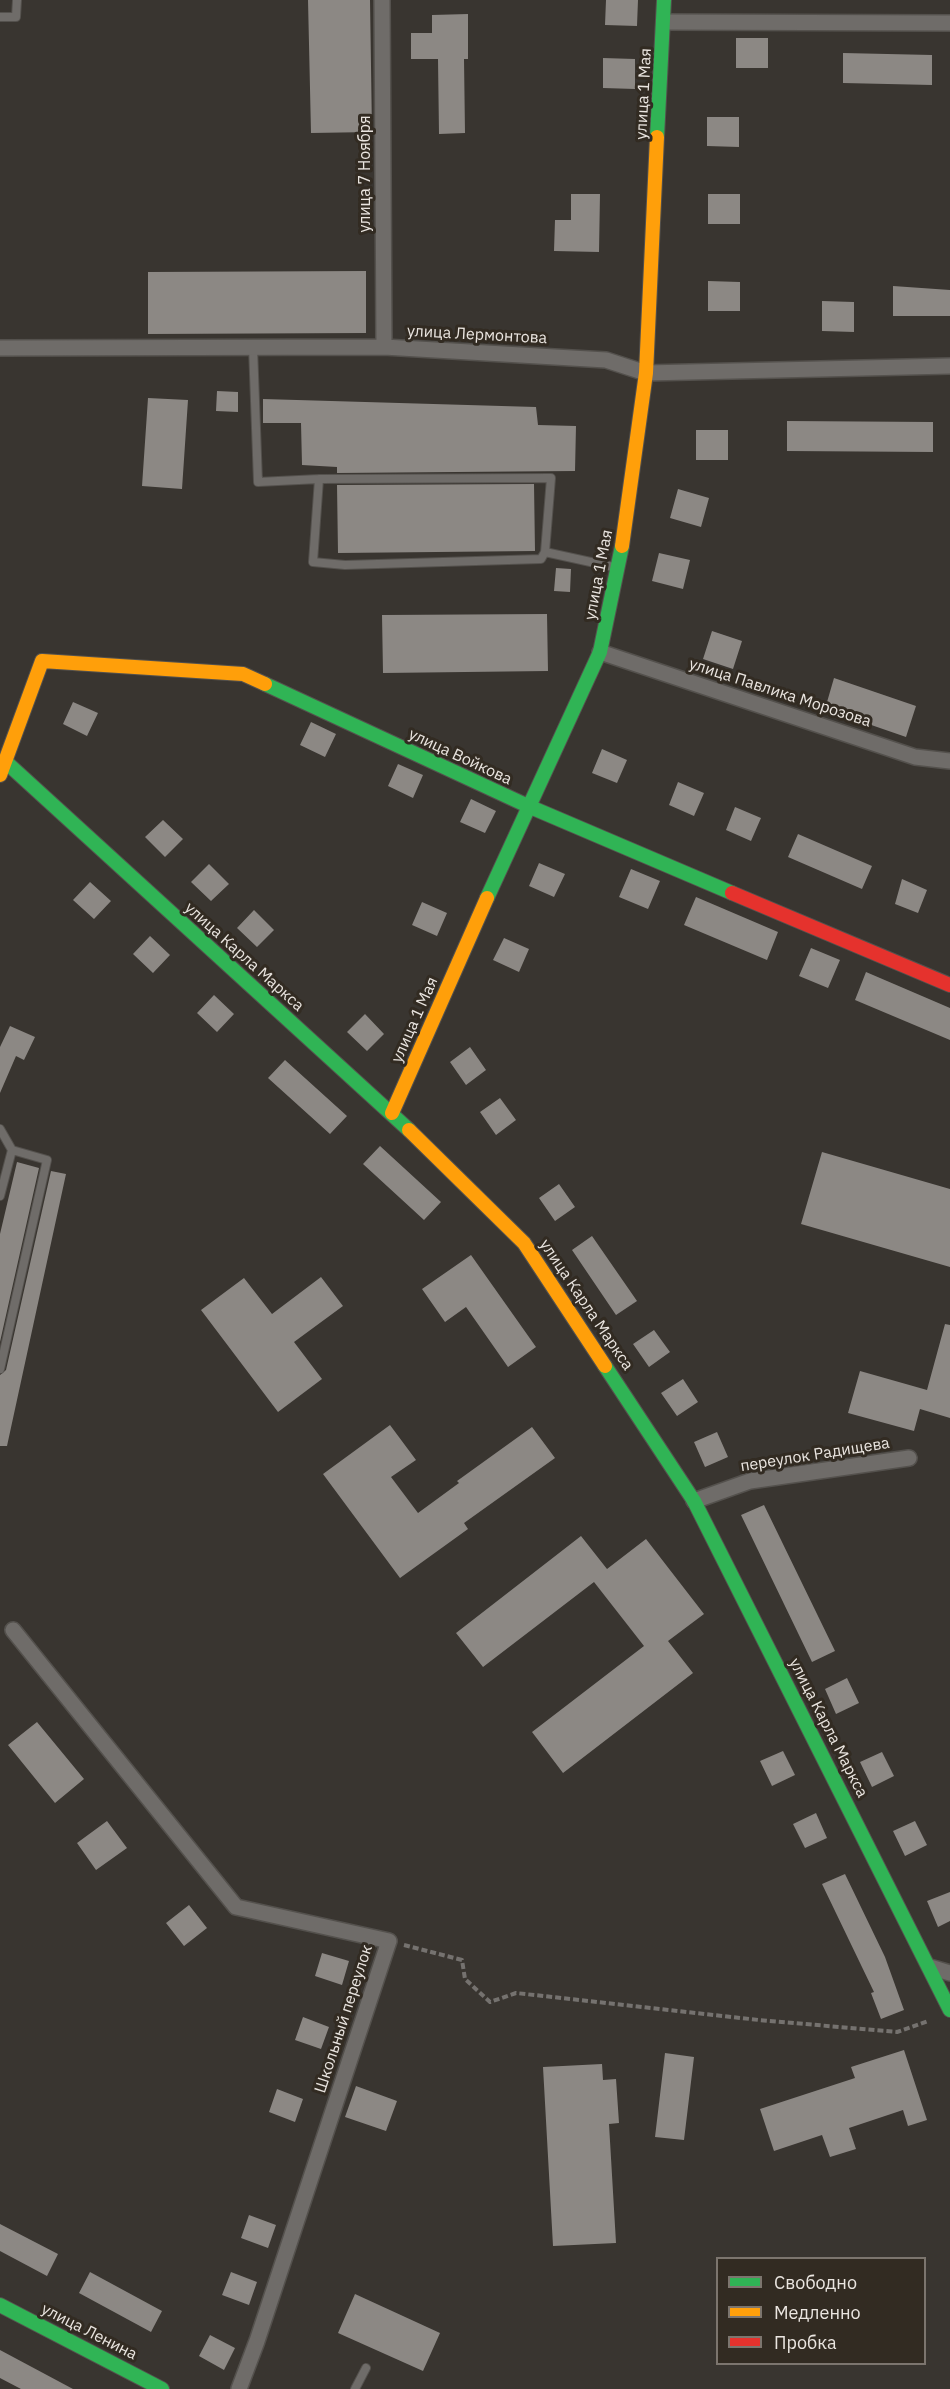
<!DOCTYPE html>
<html>
<head>
<meta charset="utf-8">
<style>
  body { margin:0 }
  #map { position:relative; width:950px; height:2389px; overflow:hidden; background:#393530; font-family:"IBM Plex Sans",sans-serif }
  canvas { display:block }
  .legend { position:absolute; left:716px; top:2257px; width:210px; height:108px; box-sizing:border-box; background:#322b22; border:2px solid #7c756e; margin:0; padding:8px 10px; list-style:none; font-size:18px; color:#eae5e0 }
  .legend li { display:flex; align-items:center; gap:12px; height:30px }
  .legend b { width:30px; border:2px solid #7c756e }
</style>
</head>
<body>
<div id="map">
<canvas width="950" height="2389"></canvas>
<ul class="legend">
<li><b style="height:8px;background:#30b455"></b>Свободно</li>
<li><b style="height:8px;background:#ff9f0a"></b>Медленно</li>
<li><b style="height:8px;background:#e5322d"></b>Пробка</li>
</ul>
</div>
<script>
const g = document.querySelector('canvas').getContext('2d');
g.lineJoin = 'round';
function fillPath(path, color) { g.fillStyle = color; g.fill(path, 'evenodd'); }
function strokePath(path, color, width, dash) { g.strokeStyle = color; g.lineWidth = width; g.lineCap = dash ? 'butt' : 'round'; g.setLineDash(dash || []); g.stroke(path); }
function write(font, color, halo, rows, align = 'center') {
  g.font = font + ' "IBM Plex Sans",sans-serif'; g.lineWidth = 6; g.setLineDash([]); g.textBaseline = 'middle'; g.strokeStyle = halo; g.fillStyle = color; for (const [text, x, y, turn = 0] of rows) {
    g.save(); g.translate(x, y); g.rotate((+turn || 0) * Math.PI / 180); g.textAlign = isNaN(turn) ? turn : align; if (halo) g.strokeText(text, 0, 0); g.fillText(text, 0, 0); g.restore();
  }
}
const building = new Path2D(`
  M 308,0 L 370,0 L 372,132 L 311,133 Z
  M 606,0 L 638,0 L 637,26 L 605,25 Z
  M 468,14 L 468,59 L 464,59 L 465,133 L 439,134 L 438,59 L 411,59 L 411,33 L 432,33 L 432,15 Z
  M 736,38 L 768,38 L 768,68 L 736,68 Z
  M 843,53 L 932,55 L 932,85 L 843,83 Z
  M 603,58 L 635,59 L 635,89 L 603,88 Z
  M 707,117 L 739,117 L 739,147 L 707,146 Z
  M 571,194 L 600,194 L 599,252 L 554,251 L 555,220 L 571,220 Z
  M 708,194 L 740,194 L 740,224 L 708,224 Z
  M 366,271 L 366,333 L 148,334 L 148,272 Z
  M 708,281 L 740,282 L 740,311 L 708,311 Z
  M 893,286 L 950,290 L 950,316 L 893,316 Z
  M 822,301 L 854,302 L 854,332 L 822,331 Z
  M 217,391 L 238,392 L 238,412 L 216,411 Z
  M 148,398 L 188,400 L 182,489 L 142,486 Z
  M 263,399 L 536,407 L 538,425 L 576,426 L 575,471 L 337,473 L 337,467 L 302,465 L 301,423 L 263,423 Z
  M 787,421 L 933,422 L 933,452 L 787,451 Z
  M 696,430 L 728,430 L 728,460 L 696,460 Z
  M 534,484 L 535,551 L 338,553 L 337,485 Z
  M 678,489 L 709,498 L 701,527 L 670,518 Z
  M 659,553 L 690,560 L 683,589 L 652,581 Z
  M 556,568 L 571,569 L 570,592 L 554,591 Z
  M 547,614 L 548,671 L 383,673 L 382,615 Z
  M 712,631 L 742,641 L 733,669 L 703,659 Z
  M 834,678 L 916,706 L 906,737 L 825,709 Z
  M 73,702 L 98,713 L 87,736 L 63,724 Z
  M 311,722 L 336,734 L 325,757 L 300,745 Z
  M 602,749 L 627,760 L 617,783 L 592,773 Z
  M 398,764 L 423,775 L 413,798 L 388,786 Z
  M 678,782 L 704,793 L 694,816 L 669,805 Z
  M 471,799 L 496,811 L 485,833 L 460,822 Z
  M 735,807 L 761,818 L 751,841 L 726,830 Z
  M 163,820 L 183,839 L 165,857 L 145,837 Z
  M 798,834 L 872,866 L 862,889 L 788,857 Z
  M 539,863 L 565,874 L 554,897 L 529,886 Z
  M 209,864 L 229,884 L 211,901 L 191,882 Z
  M 631,869 L 660,881 L 648,909 L 619,897 Z
  M 902,879 L 927,890 L 918,913 L 895,904 Z
  M 90,882 L 111,901 L 94,919 L 73,900 Z
  M 696,897 L 778,932 L 767,960 L 684,925 Z
  M 422,902 L 447,913 L 437,936 L 412,925 Z
  M 254,910 L 274,930 L 257,947 L 237,928 Z
  M 150,936 L 170,955 L 153,973 L 133,954 Z
  M 504,938 L 529,949 L 519,972 L 493,960 Z
  M 811,948 L 840,960 L 828,988 L 799,976 Z
  M 866,972 L 950,1008 L 950,1040 L 855,1000 Z
  M 214,995 L 234,1014 L 217,1032 L 197,1013 Z
  M 365,1014 L 384,1034 L 367,1051 L 347,1032 Z
  M 10,1026 L 35,1037 L 24,1060 L 16,1056 L 0,1093 L 0,1047 Z
  M 470,1047 L 486,1070 L 466,1085 L 450,1062 Z
  M 285,1060 L 347,1116 L 330,1134 L 268,1078 Z
  M 500,1098 L 516,1120 L 496,1135 L 480,1112 Z
  M 380,1146 L 441,1202 L 424,1220 L 363,1164 Z
  M 822,1152 L 950,1189 L 950,1267 L 801,1224 Z
  M 17,1162 L 39,1168 L 0,1342 L 0,1234 Z
  M 51,1171 L 66,1174 L 7,1446 L 0,1446 L 0,1375 L 6,1370 Z
  M 559,1184 L 575,1207 L 555,1221 L 539,1198 Z
  M 592,1236 L 637,1301 L 616,1315 L 572,1250 Z
  M 471,1255 L 536,1347 L 508,1367 L 466,1307 L 445,1322 L 422,1289 Z
  M 321,1277 L 343,1306 L 294,1342 L 322,1379 L 278,1412 L 201,1310 L 244,1278 L 272,1314 Z
  M 945,1324 L 950,1325 L 950,1418 L 920,1409 L 914,1431 L 848,1413 L 860,1371 L 927,1390 Z
  M 654,1330 L 670,1352 L 649,1367 L 633,1344 Z
  M 683,1379 L 698,1402 L 677,1416 L 661,1393 Z
  M 390,1425 L 416,1460 L 391,1477 L 418,1513 L 459,1483 L 457,1481 L 532,1427 L 555,1458 L 464,1523 L 468,1529 L 400,1578 L 323,1474 Z
  M 717,1432 L 728,1457 L 705,1467 L 694,1442 Z
  M 764,1505 L 835,1651 L 812,1662 L 741,1515 Z
  M 581,1536 L 607,1569 L 646,1539 L 704,1614 L 668,1641 L 693,1673 L 563,1773 L 532,1732 L 644,1646 L 594,1582 L 483,1667 L 456,1633 Z
  M 847,1678 L 859,1703 L 836,1714 L 825,1689 Z
  M 37,1722 L 84,1779 L 55,1803 L 8,1745 Z
  M 783,1751 L 795,1775 L 772,1786 L 760,1761 Z
  M 882,1752 L 894,1776 L 872,1787 L 860,1762 Z
  M 816,1813 L 827,1838 L 805,1848 L 793,1824 Z
  M 107,1821 L 127,1848 L 96,1870 L 77,1843 Z
  M 915,1821 L 927,1845 L 905,1856 L 893,1831 Z
  M 845,1874 L 885,1957 L 904,2010 L 881,2019 L 871,1993 L 874,1992 L 822,1884 Z
  M 950,1892 L 950,1921 L 938,1927 L 927,1901 Z
  M 189,1905 L 207,1928 L 184,1946 L 166,1923 Z
  M 322,1953 L 349,1961 L 342,1985 L 315,1976 Z
  M 303,2017 L 329,2027 L 321,2049 L 295,2040 Z
  M 904,2050 L 927,2120 L 908,2126 L 903,2110 L 849,2128 L 856,2149 L 830,2157 L 822,2135 L 774,2151 L 760,2109 L 855,2078 L 851,2067 Z
  M 665,2053 L 694,2057 L 684,2140 L 655,2137 Z
  M 602,2064 L 603,2080 L 616,2079 L 619,2123 L 609,2124 L 616,2243 L 553,2246 L 543,2067 Z
  M 356,2086 L 397,2101 L 386,2131 L 345,2117 Z
  M 277,2089 L 303,2099 L 295,2122 L 269,2112 Z
  M 249,2215 L 276,2225 L 268,2248 L 241,2238 Z
  M 0,2224 L 58,2254 L 47,2276 L 0,2251 Z
  M 90,2272 L 162,2311 L 151,2332 L 79,2293 Z
  M 231,2272 L 257,2282 L 249,2305 L 222,2295 Z
  M 355,2294 L 440,2333 L 423,2371 L 338,2333 Z
  M 210,2335 L 235,2348 L 224,2370 L 199,2356 Z
  M 0,2350 L 73,2389 L 21,2389 L 0,2378 Z`);
const path = new Path2D(`
  M 404,1945 L 462,1960 L 465,1979 L 490,2002 L 516,1993 L 759,2020 L 897,2032 L 928,2021`);
const lane = new Path2D(`
  M 0,17 L 16,17 L 17,0
  M 253,347 L 258,482 L 319,479 L 551,478 L 545,552 L 541,559 L 345,565 L 313,562 L 319,479
  M 545,552 L 618,568
  M 0,1129 L 12,1150 L 0,1196
  M 0,1369 L 47,1160 L 12,1150
  M 355,2389 L 366,2368`);
const street = new Path2D(`
  M 382,0 L 384,347
  M 664,22 L 950,23
  M 0,348 L 384,347 L 606,360 L 646,373 L 950,366
  M 600,652 L 915,757 L 950,761
  M 694,1501 L 750,1481 L 909,1458
  M 13,1630 L 236,1907 L 389,1941 L 257,2341 L 239,2389
  M 930,1967 L 950,1973`);
const fast = new Path2D(`
  M 657,137 L 664,0
  M 265,684 L 528,806 L 732,893
  M 7,763 L 409,1130
  M 487,898 L 600,652 L 622,546
  M 605,1366 L 694,1501 L 950,2010
  M 0,2305 L 162,2389`);
const slow = new Path2D(`
  M 622,546 L 646,373 L 657,137
  M 0,775 L 42,661 L 243,674 L 265,684
  M 392,1113 L 487,898
  M 409,1130 L 524,1243 L 605,1366`);
const jam = new Path2D(`
  M 732,893 L 950,985`);
const streetNames = [
  ["улица 1 Мая",644,94,-87],
  ["улица 7 Ноября",365,174,-90],
  ["улица Лермонтова",477,335,3],
  ["улица 1 Мая",599,575,-79],
  ["улица Павлика Морозова",780,693,18],
  ["улица Войкова",460,757,25],
  ["улица Карла Маркса",244,957,42],
  ["улица 1 Мая",415,1020,-66],
  ["улица Карла Маркса",586,1305,56],
  ["переулок Радищева",815,1455,-9],
  ["улица Карла Маркса",828,1728,63],
  ["Школьный переулок",344,2019,-72],
  ["улица Ленина",89,2332,27]
];
fillPath(building, '#8c8884');
strokePath(lane, '#54514d', 10);
strokePath(street, '#54514d', 18);
strokePath(fast, '#54514d', 16);
strokePath(slow, '#54514d', 16);
strokePath(jam, '#54514d', 16);
strokePath(path, '#75726f', 4, [6, 3]);
strokePath(lane, '#6f6c69', 8);
strokePath(street, '#6f6c69', 15);
strokePath(fast, '#30b455', 14);
strokePath(slow, '#ff9f0a', 14);
strokePath(jam, '#e5322d', 14);
write('16px', '#eae5e0', '#322b22', streetNames);
</script>
</body>
</html>
